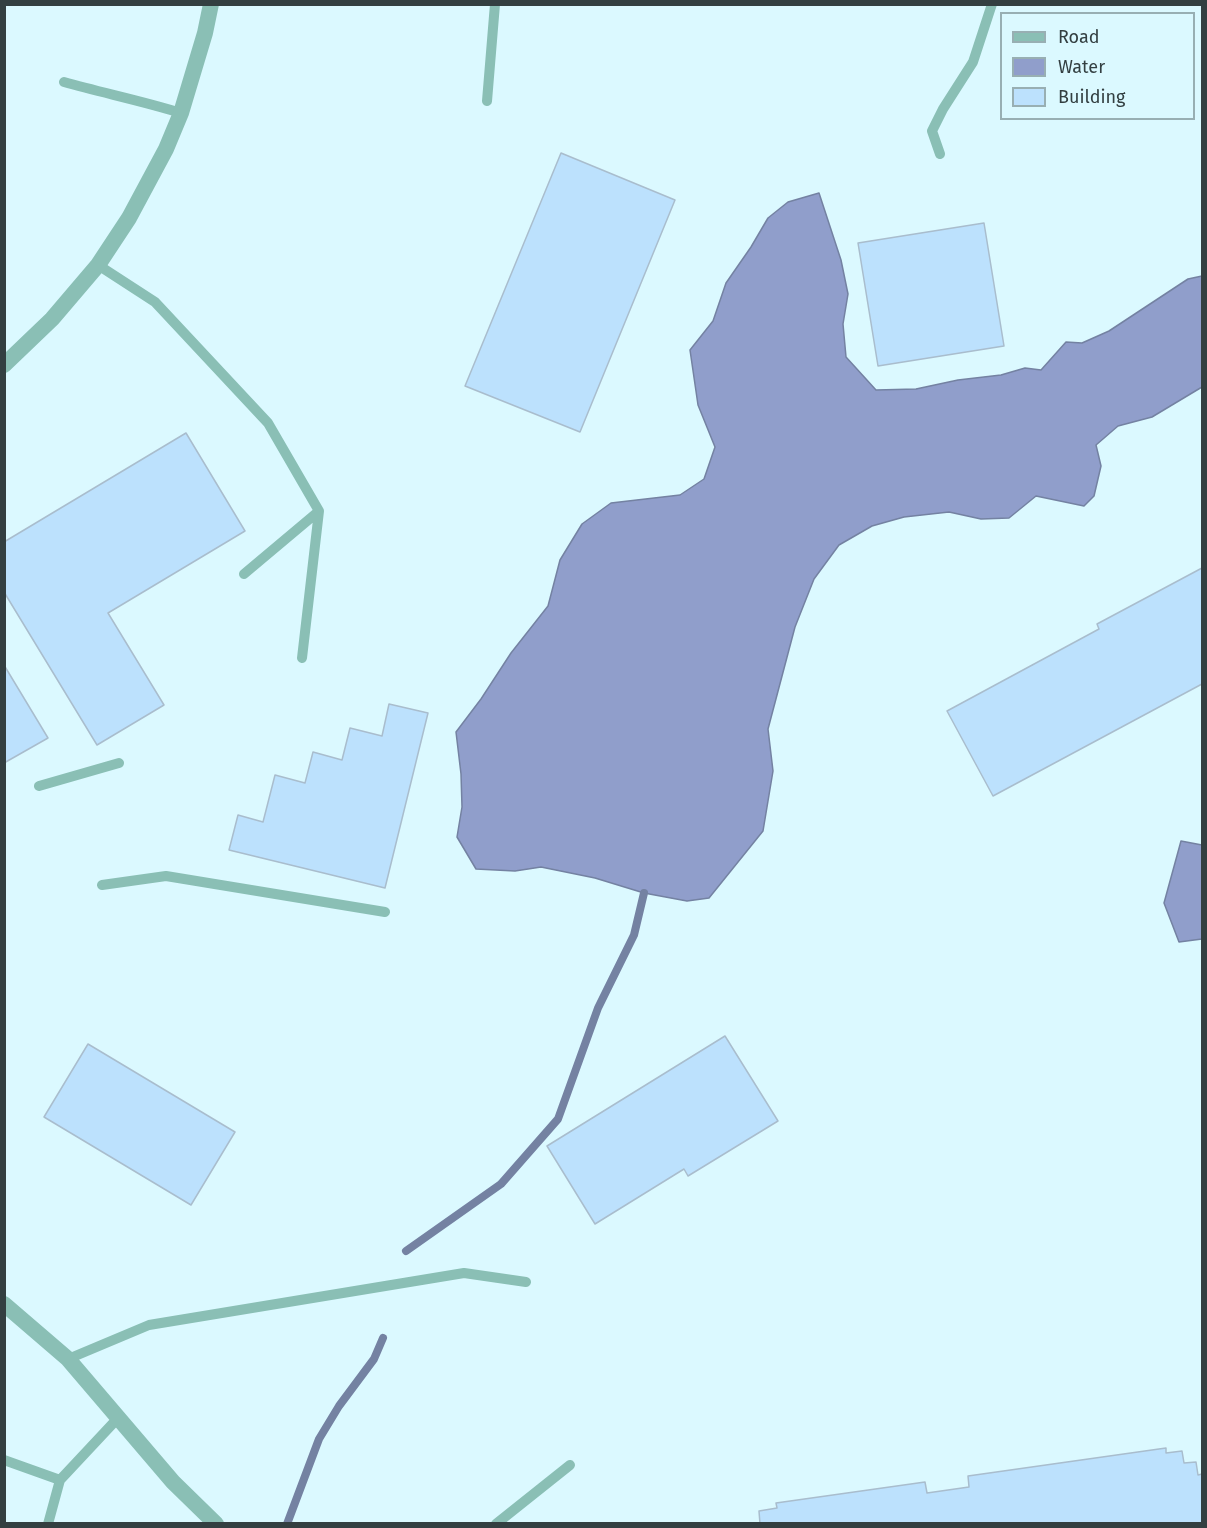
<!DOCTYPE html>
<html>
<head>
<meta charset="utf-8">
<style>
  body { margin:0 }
  #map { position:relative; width:1207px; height:1528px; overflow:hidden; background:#dbf9ff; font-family:"Fira Sans",sans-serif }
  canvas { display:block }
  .frame { position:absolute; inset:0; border:6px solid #333f41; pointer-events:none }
  .legend { position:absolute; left:1000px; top:12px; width:195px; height:108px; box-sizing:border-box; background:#dbf9ff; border:2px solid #98afb3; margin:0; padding:8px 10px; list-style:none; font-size:18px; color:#333f41 }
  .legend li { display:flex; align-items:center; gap:12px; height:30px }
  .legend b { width:30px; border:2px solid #98afb3 }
</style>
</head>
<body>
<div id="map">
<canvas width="1207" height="1528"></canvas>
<div class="frame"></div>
<ul class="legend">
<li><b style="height:8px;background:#8abfb5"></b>Road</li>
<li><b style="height:16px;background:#909ecb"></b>Water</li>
<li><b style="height:16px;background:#bce1fd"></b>Building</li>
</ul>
</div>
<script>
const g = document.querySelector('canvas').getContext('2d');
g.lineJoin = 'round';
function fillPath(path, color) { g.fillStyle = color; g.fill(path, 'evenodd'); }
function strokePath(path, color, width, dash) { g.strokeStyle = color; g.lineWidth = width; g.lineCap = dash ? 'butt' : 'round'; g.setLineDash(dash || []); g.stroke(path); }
const water = new Path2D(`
  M 819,193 L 841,260 L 848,294 L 843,324 L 846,357 L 876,390 L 916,389 L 958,380 L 1001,375 L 1025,368 L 1041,370 L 1066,342 L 1082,343 L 1109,331 L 1188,279 L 1202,276 L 1202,387 L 1152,417 L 1118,426 L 1096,445 L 1101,466 L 1094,496 L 1084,506 L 1036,496 L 1009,518 L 981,519 L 949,512 L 904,517 L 872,526 L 839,545 L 814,579 L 795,627 L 768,729 L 773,771 L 763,831 L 709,898 L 687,901 L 644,893 L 595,878 L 541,867 L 515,871 L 476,869 L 457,837 L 462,807 L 461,774 L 456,732 L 481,699 L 511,653 L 548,606 L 560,560 L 582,524 L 611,503 L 680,495 L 704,479 L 715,447 L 698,405 L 690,350 L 713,321 L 726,283 L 751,247 L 768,218 L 788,202 Z
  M 1181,841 L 1202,845 L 1202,939 L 1179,942 L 1164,903 Z`);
const stream = new Path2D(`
  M 406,1251 L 501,1184 L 558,1119 L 598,1008 L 634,935 L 644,893
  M 287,1524 L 319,1439 L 339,1406 L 374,1359 L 383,1338`);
const building = new Path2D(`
  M 561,153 L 675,200 L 580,432 L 465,386 Z
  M 984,223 L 1004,346 L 878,366 L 858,243 Z
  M 186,433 L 245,531 L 108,613 L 164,705 L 97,745 L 4,592 L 4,542 Z
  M 1202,568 L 1202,684 L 993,796 L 947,711 L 1099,629 L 1097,624 Z
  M 4,665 L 48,738 L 4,763 Z
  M 389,704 L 428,713 L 385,888 L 229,850 L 238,815 L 263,822 L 275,775 L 305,783 L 313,752 L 342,760 L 350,728 L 382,736 Z
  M 725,1036 L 778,1121 L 688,1176 L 684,1169 L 595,1224 L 547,1146 Z
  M 88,1044 L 235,1132 L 191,1205 L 44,1117 Z
  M 1166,1448 L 1166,1453 L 1182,1451 L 1184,1463 L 1196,1462 L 1198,1475 L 1202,1474 L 1202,1524 L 760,1524 L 759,1511 L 777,1508 L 776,1503 L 925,1482 L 927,1493 L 969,1487 L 968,1476 Z`);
const service = new Path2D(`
  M 64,82 C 103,93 143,101 181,113
  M 487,101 L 495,4
  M 940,154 L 932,131 L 943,109 L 973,62 L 992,4
  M 98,265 L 155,302 L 268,423 L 319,511 L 302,658
  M 244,574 L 319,511
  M 39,786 L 119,763
  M 102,885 L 166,876 L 385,912
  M 68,1359 L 149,1325 L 464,1273 L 526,1282
  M 4,1460 L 60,1480
  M 48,1524 L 60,1480 L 118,1418
  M 496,1524 L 570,1465`);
const minor = new Path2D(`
  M 4,1304 L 68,1359 L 173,1482 L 216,1524`);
const tertiary = new Path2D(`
  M 4,365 L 52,319 L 98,265 L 129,218 L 166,149 L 181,113 L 205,33 L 211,4`);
fillPath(water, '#909ecb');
strokePath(water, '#7482a2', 1.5);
strokePath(stream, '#7482a2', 8);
fillPath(building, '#bce1fd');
strokePath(building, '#a9bdcd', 1.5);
strokePath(service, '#8abfb5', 10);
strokePath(minor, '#8abfb5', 16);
strokePath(tertiary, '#8abfb5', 16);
</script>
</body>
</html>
